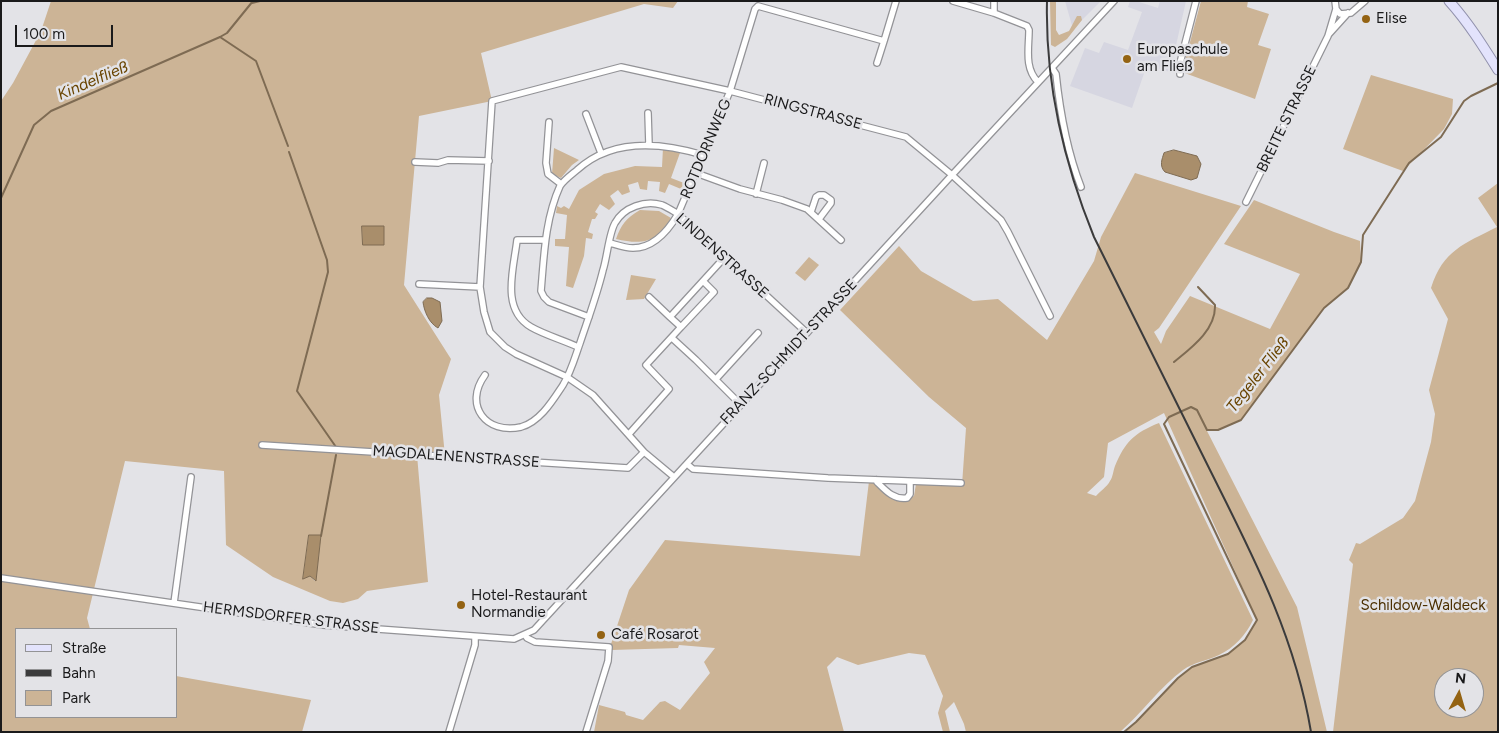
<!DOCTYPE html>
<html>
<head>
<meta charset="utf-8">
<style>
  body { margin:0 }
  #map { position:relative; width:1499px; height:733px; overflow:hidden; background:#e3e3e7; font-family:Figtree,sans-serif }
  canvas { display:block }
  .frame { position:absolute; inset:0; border:2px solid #1a1a1b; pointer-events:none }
  .legend { position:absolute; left:15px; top:628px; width:162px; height:90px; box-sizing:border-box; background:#e3e3e7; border:1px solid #939395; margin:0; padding:6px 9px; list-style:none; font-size:15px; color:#1a1a1b }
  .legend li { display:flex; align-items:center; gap:10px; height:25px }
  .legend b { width:25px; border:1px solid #939395 }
  .north { position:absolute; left:1434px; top:668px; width:50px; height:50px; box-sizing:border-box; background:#e3e3e7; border:1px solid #939395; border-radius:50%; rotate:6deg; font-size:14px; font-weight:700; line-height:20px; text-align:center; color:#1a1a1b }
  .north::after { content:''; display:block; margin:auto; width:18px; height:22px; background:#946313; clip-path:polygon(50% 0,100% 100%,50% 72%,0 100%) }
  .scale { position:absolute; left:15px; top:25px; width:98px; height:22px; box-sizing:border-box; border:2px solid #1a1a1b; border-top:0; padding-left:6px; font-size:15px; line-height:18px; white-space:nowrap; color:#1a1a1b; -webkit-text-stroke:4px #e3e3e7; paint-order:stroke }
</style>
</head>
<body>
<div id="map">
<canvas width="1499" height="733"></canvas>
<div class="frame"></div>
<ul class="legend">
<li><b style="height:6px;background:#e3e3fc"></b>Straße</li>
<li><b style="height:6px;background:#3b3b3c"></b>Bahn</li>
<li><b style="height:14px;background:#ccb496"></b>Park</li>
</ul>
<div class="north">N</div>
<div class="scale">100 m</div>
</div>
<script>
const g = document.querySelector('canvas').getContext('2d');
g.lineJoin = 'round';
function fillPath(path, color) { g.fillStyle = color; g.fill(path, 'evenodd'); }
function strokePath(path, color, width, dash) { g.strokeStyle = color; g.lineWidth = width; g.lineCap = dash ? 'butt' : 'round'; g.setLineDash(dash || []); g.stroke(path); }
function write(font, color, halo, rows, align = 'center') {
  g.font = font + ' Figtree,sans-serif'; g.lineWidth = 5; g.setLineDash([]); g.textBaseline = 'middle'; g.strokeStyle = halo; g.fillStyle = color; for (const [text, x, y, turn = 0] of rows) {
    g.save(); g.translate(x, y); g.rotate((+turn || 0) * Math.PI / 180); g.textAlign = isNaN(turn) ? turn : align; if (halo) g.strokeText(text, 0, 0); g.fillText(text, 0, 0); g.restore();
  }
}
const built = new Path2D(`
  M 1065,1 L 1101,1 L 1073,29 Z
  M 1130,1 L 1136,1 L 1158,8 L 1160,1 L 1186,1 L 1170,72 L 1147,65 L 1132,108 L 1070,86 L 1085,48 L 1099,53 L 1104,42 L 1128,50 L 1142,12 L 1128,7 Z`);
const green = new Path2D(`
  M 51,1 L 678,1 L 673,8 L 644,4 L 481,53 L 492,101 L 419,116 L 404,285 L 451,359 L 439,395 L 445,456 L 417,455 L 428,582 L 367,591 L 358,599 L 343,603 L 330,601 L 273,577 L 226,545 L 224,471 L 125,461 L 87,618 L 90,629 L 16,629 L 16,717 L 176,717 L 176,676 L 311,700 L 302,732 L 1,732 L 1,101 L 13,83 L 41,31 ZM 309,535 L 321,535 L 315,581 L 310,576 Z
  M 1050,1 L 1056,1 L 1056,30 L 1059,35 L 1069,31 L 1077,16 L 1081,16 L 1082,20 L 1067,39 L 1055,47 L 1051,45 Z
  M 1201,1 L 1248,1 L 1247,7 L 1269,14 L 1258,45 L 1271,49 L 1255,99 L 1182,72 Z
  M 1371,75 L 1453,99 L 1452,114 L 1444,129 L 1403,171 L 1343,149 Z
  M 554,148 L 579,160 L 572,165 L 561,178 L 552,174 Z
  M 663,148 L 681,150 L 671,178 L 684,183 L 681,189 L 669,184 L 665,193 L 659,191 L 660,182 L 648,181 L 647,190 L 640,189 L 638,182 L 628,185 L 630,192 L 622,195 L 618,190 L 610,196 L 615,204 L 609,210 L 600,204 L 595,212 L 598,214 L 595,219 L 592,219 L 588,232 L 593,234 L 592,239 L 586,238 L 584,256 L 573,288 L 566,286 L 569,247 L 555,246 L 555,239 L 565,239 L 567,215 L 556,213 L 557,206 L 561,208 L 564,206 L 569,209 L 579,190 L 604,174 L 635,166 L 662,167 Z
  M 1135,173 L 1241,206 L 1159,328 L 1154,332 L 1161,344 L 1166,331 L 1190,296 L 1270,329 L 1300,274 L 1224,244 L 1254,200 L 1334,232 L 1360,241 L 1361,262 L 1348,288 L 1324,308 L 1241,420 L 1218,430 L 1207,431 L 1297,607 L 1327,732 L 1124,732 L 1136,722 L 1178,678 L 1192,667 L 1228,654 L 1245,640 L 1257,620 L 1164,413 L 1108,443 L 1104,477 L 1087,493 L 1096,496 C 1100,491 1107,487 1110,481 C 1113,477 1113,471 1115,466 C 1125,442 1134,433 1159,423 L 1253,620 C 1246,635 1234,648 1219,655 C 1207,661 1194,662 1183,670 C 1160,687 1142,713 1120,732 L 966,732 L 964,724 L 954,702 L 945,711 L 950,732 L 943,732 L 938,713 L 943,696 L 925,655 L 909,653 L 858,665 L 837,657 L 827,667 L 844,732 L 594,732 L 599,705 L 625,712 L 626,715 L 643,720 L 660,702 L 665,701 L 680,710 L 710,673 L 704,662 L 715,648 L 679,645 L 678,648 L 612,650 L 611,644 L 629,590 L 665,540 L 860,556 L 869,481 C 889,483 883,511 914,496 L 916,484 L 962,485 L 966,428 L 929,397 L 840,310 L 899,246 L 921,271 L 973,301 L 998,299 L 1047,340 L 1094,261 L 1101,237 Z
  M 1498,183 L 1498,732 L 1333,732 L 1353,564 L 1349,560 L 1356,543 L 1360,544 L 1403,518 L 1415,501 L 1431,442 L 1435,414 L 1429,390 L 1448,319 L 1431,288 C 1443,250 1464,244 1497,227 L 1478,198 ZM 1444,678 L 1474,678 L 1474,708 L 1444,708 Z
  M 640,210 L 659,211 L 671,218 C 658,243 642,245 616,239 C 621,225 626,218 640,210 Z
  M 809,257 L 819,265 L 805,281 L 795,273 Z
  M 631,275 L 656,279 L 644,299 L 626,300 Z`);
const water = new Path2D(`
  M 1174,150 L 1197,156 L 1201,164 L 1197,178 L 1191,180 L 1165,172 C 1159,166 1162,159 1164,153 Z
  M 362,226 L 384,226 L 384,245 L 363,245 Z
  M 427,298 L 432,298 L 440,302 L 442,321 L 438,328 C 429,323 424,311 423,302 Z
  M 309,535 L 321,535 L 316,581 L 310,576 L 303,579 Z`);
const stream = new Path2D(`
  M 252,3 L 260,1
  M 220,37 L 256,61 L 288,146
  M 289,152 L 327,260 L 328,272 L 297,391 L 336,447
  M 1,198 L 34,125 L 51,111 L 220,37 L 227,33 L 253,1
  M 1174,362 C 1191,348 1216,330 1215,305 L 1198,287
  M 321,536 L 336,455
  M 1124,732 L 1136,722 L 1178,678 L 1192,667 L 1228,654 L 1245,640 L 1257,620 L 1164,424 L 1169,417 L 1191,407 L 1197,410 L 1207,430 L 1218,430 L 1241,420 L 1324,308 L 1348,288 L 1361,262 L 1363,235 L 1409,163 L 1441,137 L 1464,101 L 1471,96 L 1498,83`);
const street = new Path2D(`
  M 953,1 L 994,13 L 1027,26 L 1029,30 C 1029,48 1024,68 1038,82
  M 1336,9 L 1340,14 L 1351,13 L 1365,1
  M 994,13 L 994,1
  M 1329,34 L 1348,13
  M 877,63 L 884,41
  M 1052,68 L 1056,74 C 1060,112 1067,151 1081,187
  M 1180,74 L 1180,63 L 1196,1
  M 648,113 L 649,145
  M 586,114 L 601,153
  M 549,122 L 546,163 L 548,174 L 561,184
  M 415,162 L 438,163 L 448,160 L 489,161
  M 696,173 L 740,189 L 782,200 L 807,209 L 841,240
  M 756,194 L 764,163
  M 1246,202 L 1328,36 L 1336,9 L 1335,1
  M 811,212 L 816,197 L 819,195 L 824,195 L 831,200 L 831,203 L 819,219
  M 545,240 L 517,240 C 514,268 500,309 531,327 C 545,335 563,340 578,347
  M 610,243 C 617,245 625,248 633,248 C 654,248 668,231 678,214 L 730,91 L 755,9 L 758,6 L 884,41 L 896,1
  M 703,281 L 714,292 L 681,327 L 670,317 L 724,258
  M 419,284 L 480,287
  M 649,297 L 670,317
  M 589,317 L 549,302 L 544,297 L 541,291 C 544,256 545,219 560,186 C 564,180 571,175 577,170 C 612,138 660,142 703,155
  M 672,338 L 696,360 L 741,405
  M 485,375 C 463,405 486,435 521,427 C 540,422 553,400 563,385 C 571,372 575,357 580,343 C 588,319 597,295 603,270 C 607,258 609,233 615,223 C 624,207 645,200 662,205 C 667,207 673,211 678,214 L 807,333
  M 716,379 L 758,333
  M 629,434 L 669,389 L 646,365 L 681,327
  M 262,445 L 628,468 L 644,452
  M 687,464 L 693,469 L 828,478 L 961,483
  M 674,477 L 644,452 L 593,395 L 567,377 L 516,354 L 505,347 L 490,332 L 484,312 L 480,287 L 492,101 L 621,67 L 730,91 L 906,137 L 952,175 L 1001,220 L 1008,232 L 1050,316
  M 876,480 L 877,482 C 886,491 894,500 907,498 L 910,494 L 910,482
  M 1,578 L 323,625 L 514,639 L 534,630 L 952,175 L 1114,1
  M 174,603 L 191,477
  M 525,635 L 527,638 L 535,642 L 609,647 L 608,661 L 586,732
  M 449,732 L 475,645 L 475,637`);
const primary = new Path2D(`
  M 1449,1 C 1468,22 1483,46 1498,70`);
const rail = new Path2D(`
  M 1047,1 C 1045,83 1063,161 1094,237 C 1132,314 1171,391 1209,468 C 1252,554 1295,635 1311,732`);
const markers = [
  [1366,19,5,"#946313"],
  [1127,59,5,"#946313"],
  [461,605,5,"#946313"],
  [601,635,5,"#946313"]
];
const poiNames = [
  ["Elise",1376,19],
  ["Europaschule",1137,50],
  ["am Fließ",1137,67],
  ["Hotel-Restaurant",471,596],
  ["Normandie",471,613],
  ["Café Rosarot",611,635]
];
const streetNames = [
  ["RINGSTRASSE",813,112,15],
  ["BREITE STRASSE",1287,119,-64],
  ["ROTDORNWEG",706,149,-67],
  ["LINDENSTRASSE",722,256,42],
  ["FRANZ-SCHMIDT-STRASSE",789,352,-47],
  ["MAGDALENENSTRASSE",456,457,4],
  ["HERMSDORFER STRASSE",291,618,7]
];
const parkNames = [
  ["Schildow-Waldeck",1423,606]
];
const waterNames = [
  ["Kindelfließ",93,81,-23],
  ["Tegeler Fließ",1258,375,-52]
];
fillPath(built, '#d6d6e1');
fillPath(green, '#ccb496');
fillPath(water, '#a98e6b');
strokePath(water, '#7e6b53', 1);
strokePath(stream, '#7e6b53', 2);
strokePath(street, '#939397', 8);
strokePath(primary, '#9191ac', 11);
strokePath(street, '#fff', 5.5);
strokePath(primary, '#e3e3fc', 9);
strokePath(rail, '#3b3b3c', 2);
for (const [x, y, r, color] of markers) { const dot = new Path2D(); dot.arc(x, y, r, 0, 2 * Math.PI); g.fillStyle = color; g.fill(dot); strokePath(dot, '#e3e3e7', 2); }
write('15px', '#1a1a1b', '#e3e3e7', poiNames, 'left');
write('15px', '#1a1a1b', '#e3e3e7', streetNames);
write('15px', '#4b2f00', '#e3e3e7', parkNames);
write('italic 16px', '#694400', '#e3e3e7', waterNames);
</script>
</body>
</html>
